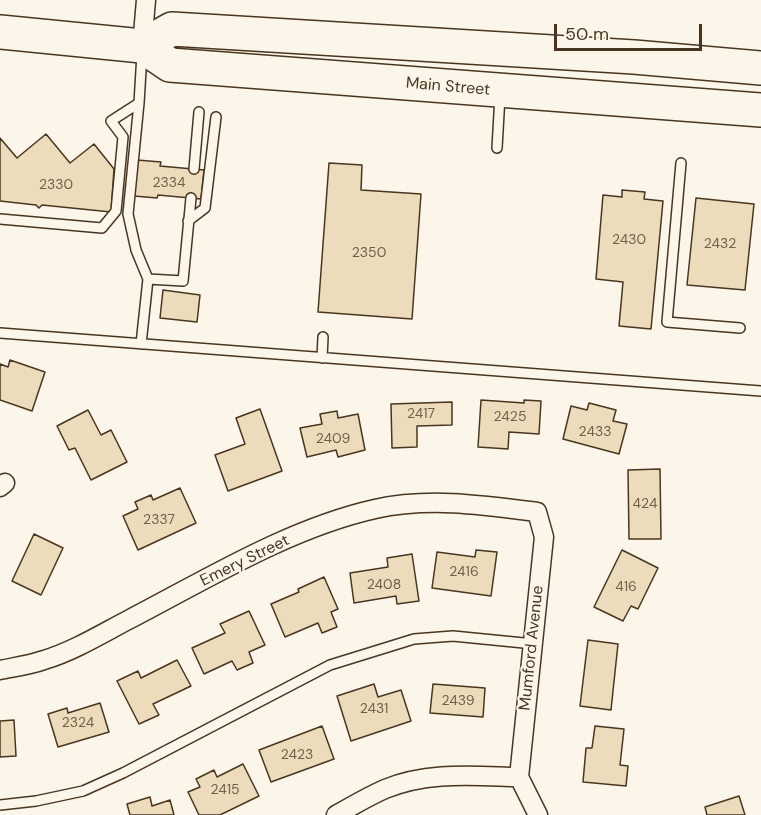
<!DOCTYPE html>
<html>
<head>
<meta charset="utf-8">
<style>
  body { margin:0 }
  #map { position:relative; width:761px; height:815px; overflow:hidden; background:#fbf6e9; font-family:"DM Sans",sans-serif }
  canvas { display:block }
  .scale { position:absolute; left:554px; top:24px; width:148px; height:27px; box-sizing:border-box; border:3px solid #4a3520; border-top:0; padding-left:8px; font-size:18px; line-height:21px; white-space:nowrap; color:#4a3520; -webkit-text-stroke:4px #fbf6e9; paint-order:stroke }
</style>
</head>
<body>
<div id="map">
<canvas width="761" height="815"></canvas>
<div class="scale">50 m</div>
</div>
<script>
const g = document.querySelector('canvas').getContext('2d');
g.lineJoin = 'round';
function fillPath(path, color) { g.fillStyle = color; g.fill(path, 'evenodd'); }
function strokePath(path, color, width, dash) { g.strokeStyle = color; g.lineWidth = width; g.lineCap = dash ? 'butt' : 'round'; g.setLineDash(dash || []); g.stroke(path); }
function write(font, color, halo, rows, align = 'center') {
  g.font = font + ' "DM Sans",sans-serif'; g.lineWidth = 4.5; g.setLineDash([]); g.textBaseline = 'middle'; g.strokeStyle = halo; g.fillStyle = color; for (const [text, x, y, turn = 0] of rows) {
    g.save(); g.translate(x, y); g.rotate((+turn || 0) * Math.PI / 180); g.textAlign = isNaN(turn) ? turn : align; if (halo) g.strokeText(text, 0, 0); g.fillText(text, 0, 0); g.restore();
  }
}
const building = new Path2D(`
  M 46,134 L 70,163 L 94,144 L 114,169 L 111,212 L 42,205 L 39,208 L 36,205 L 0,201 L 0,138 L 17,158 Z
  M 137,160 L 161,162 L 160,166 L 204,170 L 201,199 L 158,195 L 157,198 L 134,196 Z
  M 329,163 L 362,165 L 361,190 L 421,194 L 412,319 L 318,312 Z
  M 622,190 L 645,192 L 644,199 L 663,201 L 651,329 L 619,326 L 623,282 L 596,279 L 603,195 L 622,197 Z
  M 696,198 L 754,204 L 745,290 L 687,285 Z
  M 163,290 L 200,295 L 197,322 L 160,318 Z
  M 10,360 L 45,372 L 32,411 L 0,400 L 0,364 L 8,367 Z
  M 481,400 L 524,403 L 524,400 L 541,401 L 539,434 L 509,432 L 508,449 L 478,447 Z
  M 452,402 L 452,425 L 417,426 L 417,447 L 392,448 L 391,404 Z
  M 589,403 L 616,410 L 613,421 L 627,424 L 619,454 L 563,439 L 571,406 L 587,410 Z
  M 260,409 L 282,471 L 228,491 L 215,455 L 245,444 L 236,418 Z
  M 88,410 L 101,435 L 111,430 L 127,462 L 91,480 L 75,448 L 69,450 L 57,426 Z
  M 337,411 L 338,418 L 358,414 L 365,450 L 338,457 L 336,450 L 307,457 L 300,428 L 322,424 L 320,414 Z
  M 660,469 L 661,539 L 629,539 L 628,470 Z
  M 180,488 L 196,523 L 138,550 L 123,516 L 138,509 L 135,502 L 151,495 L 153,500 Z
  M 34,534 L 63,548 L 41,595 L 12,581 Z
  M 476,550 L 497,552 L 491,596 L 432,588 L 437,552 L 475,557 Z
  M 622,550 L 658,568 L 638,609 L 631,606 L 623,621 L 594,607 Z
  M 412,554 L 419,601 L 397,604 L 396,596 L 354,603 L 350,573 L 388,567 L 387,558 Z
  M 324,577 L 338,609 L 331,612 L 337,627 L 322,633 L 318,623 L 285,637 L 271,604 L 299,592 L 298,589 Z
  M 249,611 L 265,645 L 249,652 L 253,663 L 237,670 L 232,661 L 204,674 L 192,648 L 225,633 L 220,624 Z
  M 588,640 L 618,644 L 611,710 L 580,706 Z
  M 177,660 L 191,686 L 153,704 L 159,715 L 139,724 L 117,681 L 138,671 L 141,678 Z
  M 374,684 L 378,697 L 401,690 L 411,721 L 351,741 L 337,696 Z
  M 433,684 L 485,688 L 483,717 L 430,713 Z
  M 100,703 L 109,732 L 58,747 L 48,714 L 67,708 L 68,713 Z
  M 14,720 L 16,756 L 0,757 L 0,721 Z
  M 322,726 L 334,759 L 271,782 L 259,750 Z
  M 595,726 L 624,729 L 620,765 L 628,766 L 626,786 L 583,782 L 586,748 L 592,748 Z
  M 243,764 L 259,796 L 220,815 L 199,815 L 188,792 L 200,787 L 196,779 L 214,770 L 217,777 Z
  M 739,796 L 745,815 L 707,815 L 705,807 Z
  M 150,797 L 152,806 L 170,800 L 174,815 L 130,815 L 127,804 Z`);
const lane = new Path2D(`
  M 497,148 L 500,96
  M 681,163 L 667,322 L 740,328
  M 194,169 L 199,112
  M 0,219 L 102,228 L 116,211 L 123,137 L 111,121 L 139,103
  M 188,221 L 205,208 L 216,117
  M 148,279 L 183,281 L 191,198
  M 0,333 L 761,391
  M 141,344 L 148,279 L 136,250 L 128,214 L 139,103 L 142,54
  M 322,358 L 323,337
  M 0,805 L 36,801 L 83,791 L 123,773 L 330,665 L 414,639 L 453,636 L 534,644`);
const street = new Path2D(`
  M 142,46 L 146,0
  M 0,487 L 5,483
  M 0,670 C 15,667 30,665 44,660 C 74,651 103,633 130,619 C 207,579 290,528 375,509 C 429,497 483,505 537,512 L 544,537 L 519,777 L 538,815
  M 336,815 C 352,806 369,796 385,789 C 428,771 474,776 519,777`);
const highway = new Path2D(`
  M 0,32 L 142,46 L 170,65 L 761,110
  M 142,46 L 172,29 L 634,57 L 761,68`);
const numberNames = [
  ["2334",169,183],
  ["2330",56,185],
  ["2430",629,240],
  ["2432",720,244],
  ["2350",369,253],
  ["2417",421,414],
  ["2425",510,417],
  ["2433",595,432],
  ["2409",333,439],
  ["424",645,504],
  ["2337",159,520],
  ["2416",464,572],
  ["2408",384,585],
  ["416",626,587],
  ["2439",458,701],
  ["2431",374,709],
  ["2324",78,723],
  ["2423",297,755],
  ["2415",225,790]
];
const streetNames = [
  ["Main Street",448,87,5],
  ["Emery Street",245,561,-26],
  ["Mumford Avenue",532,648,-84]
];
fillPath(building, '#ecdcbc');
strokePath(building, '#4a3520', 1.5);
strokePath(lane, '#4a3520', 12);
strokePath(street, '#4a3520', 21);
strokePath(highway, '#4a3520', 36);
strokePath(lane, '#fbf6e9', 9);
strokePath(street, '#fbf6e9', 18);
strokePath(highway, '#fbf6e9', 33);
write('14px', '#725f47', null, numberNames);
write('16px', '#4a3520', '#fbf6e9', streetNames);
</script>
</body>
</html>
